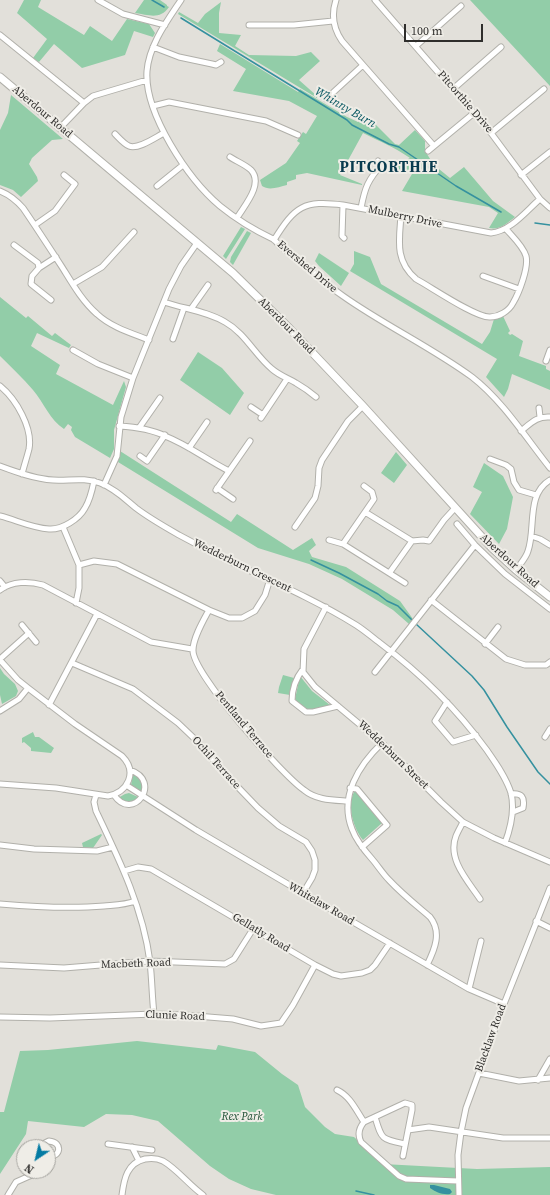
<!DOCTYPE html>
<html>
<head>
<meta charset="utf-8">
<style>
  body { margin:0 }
  #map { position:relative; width:550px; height:1195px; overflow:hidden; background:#e2e0da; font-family:"Source Serif 4",serif }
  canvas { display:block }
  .north { position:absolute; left:16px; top:1139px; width:40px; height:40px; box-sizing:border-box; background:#efede7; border:1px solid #a2a19c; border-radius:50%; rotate:215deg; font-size:11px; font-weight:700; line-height:16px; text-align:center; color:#2f2e2c }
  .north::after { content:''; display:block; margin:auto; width:14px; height:18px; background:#047ba3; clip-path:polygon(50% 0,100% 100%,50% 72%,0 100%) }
  .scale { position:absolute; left:404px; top:24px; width:79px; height:18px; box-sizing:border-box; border:2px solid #2f2e2c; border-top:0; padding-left:5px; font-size:12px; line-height:14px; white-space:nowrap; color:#2f2e2c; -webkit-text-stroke:3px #efede7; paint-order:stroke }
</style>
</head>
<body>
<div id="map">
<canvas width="550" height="1195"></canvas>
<div class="north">N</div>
<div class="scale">100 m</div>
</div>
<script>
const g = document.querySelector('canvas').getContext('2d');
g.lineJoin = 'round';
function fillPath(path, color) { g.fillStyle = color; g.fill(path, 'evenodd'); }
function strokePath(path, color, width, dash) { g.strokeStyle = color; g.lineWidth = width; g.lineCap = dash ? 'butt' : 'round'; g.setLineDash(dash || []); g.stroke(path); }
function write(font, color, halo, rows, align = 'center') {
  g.font = font + ' "Source Serif 4",serif'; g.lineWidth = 4; g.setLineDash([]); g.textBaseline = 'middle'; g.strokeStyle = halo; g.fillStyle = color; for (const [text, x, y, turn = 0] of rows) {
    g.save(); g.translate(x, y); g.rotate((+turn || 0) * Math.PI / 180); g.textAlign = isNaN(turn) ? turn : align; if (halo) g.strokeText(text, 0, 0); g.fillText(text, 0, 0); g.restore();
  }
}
const green = new Path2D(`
  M 24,0 L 41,0 L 38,7 L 84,35 L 90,26 L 112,41 L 127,19 L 149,24 L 155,33 L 153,37 L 134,31 L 125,55 L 82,68 L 54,44 L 39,62 L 33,58 L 47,39 L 17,13 Z
  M 144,0 L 160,0 L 167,5 L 167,6 L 169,7 C 160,20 149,15 135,13 Z
  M 470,0 L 550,0 L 550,86 Z
  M 221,2 L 219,13 L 219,33 L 241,35 L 235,46 L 249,55 L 296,56 L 311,52 L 320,61 L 299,80 L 317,96 L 317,98 L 178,14 L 179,12 L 198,23 L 205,14 Z
  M 220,44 L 298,92 L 300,89 L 347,117 L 358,122 L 366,115 L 395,144 L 399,145 L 415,130 L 425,141 L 425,151 L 434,165 L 450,178 L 464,167 L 493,201 L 515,217 C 506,224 500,230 489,228 L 498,213 L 489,207 L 402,191 L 412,174 L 392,169 L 392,167 L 410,158 C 396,148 379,141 363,133 L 340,175 L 362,184 L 362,185 L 307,173 L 296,175 L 296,179 L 287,182 L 287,185 C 279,187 269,191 262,186 L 260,180 L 286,163 L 300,143 L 297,141 L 303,132 L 306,134 L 317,116 L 289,101 L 233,91 L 246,69 L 217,51 Z
  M 11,95 L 63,139 L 52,140 L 32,158 L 29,164 L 37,177 L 38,181 L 21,197 L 13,190 L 0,185 L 0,130 L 8,113 Z
  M 241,227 L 245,229 L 226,259 L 223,256 Z
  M 247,231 L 251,233 L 233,265 L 230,262 L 231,257 Z
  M 354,251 L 370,257 L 381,284 L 482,344 L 490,332 L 494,319 L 503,316 L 510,331 L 508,333 L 510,335 L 512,334 L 523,341 L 519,356 L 546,366 L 546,369 L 550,371 L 550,390 L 512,374 L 508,389 L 504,397 L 486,377 L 497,359 L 350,271 L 354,264 Z
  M 319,253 L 349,273 L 341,286 L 319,266 L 315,261 Z
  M 0,297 L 26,318 L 28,316 L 52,336 L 55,333 L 71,345 L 69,348 L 37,333 L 31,346 L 60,365 L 56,374 L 113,405 L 124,381 L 126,387 L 114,430 L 114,449 L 110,458 L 75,437 L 71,430 L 72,427 L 68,424 L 64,429 C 50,420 44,403 33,390 C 23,378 11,367 0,356 Z
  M 198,352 L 222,368 L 244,393 L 230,415 L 180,380 Z
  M 120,451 L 231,522 L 237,514 L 293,550 L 312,538 L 316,545 L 309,551 L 312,557 L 346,567 L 400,601 L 413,619 L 409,624 L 393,610 L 342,579 L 309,564 L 258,548 L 118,462 Z
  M 396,452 L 407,465 L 394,483 L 381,473 Z
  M 484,463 L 503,476 L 513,497 L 507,529 L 499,544 L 470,514 L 482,492 L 473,487 Z
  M 0,668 L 4,674 L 15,684 L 18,691 L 16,696 L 2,704 L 0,695 Z
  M 283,675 L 294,678 L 290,695 L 278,693 L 279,687 Z
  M 300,676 L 312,691 L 330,705 L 329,707 L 309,711 L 297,702 L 295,699 Z
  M 33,732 L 35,737 L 39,737 L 54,748 L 51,753 L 31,751 L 31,748 L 24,742 L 22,743 L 22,738 Z
  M 133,773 C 139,778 145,784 141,792 L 131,785 Z
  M 354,792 L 356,792 L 382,823 L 363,840 C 353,828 347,806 354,792 Z
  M 129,793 L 138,797 L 134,801 L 127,802 L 118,798 L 125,794 Z
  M 101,834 L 102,835 L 93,848 L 83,847 L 82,843 Z
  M 137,1041 L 216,1050 L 218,1045 L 255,1052 L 282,1074 L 298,1085 L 305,1107 L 325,1127 L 335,1134 L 354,1137 L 383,1164 L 477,1169 L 550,1167 L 550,1195 L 276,1195 L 251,1189 L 229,1179 L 210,1166 L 158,1121 L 132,1115 L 106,1114 L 84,1127 L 28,1121 L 26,1134 L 0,1174 L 0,1112 L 4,1112 L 20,1051 L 48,1050 Z`);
const water = new Path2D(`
  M 430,1185 L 434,1185 L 450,1189 L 452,1192 L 450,1194 C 442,1195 436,1192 430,1188 Z`);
const stream = new Path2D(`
  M 152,0 L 164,7
  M 181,18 L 347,120 L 352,125 L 389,144 L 399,147 L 456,186 L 501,212
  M 535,223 L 550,225
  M 311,560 L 339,573 L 378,594 L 387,601 L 398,606 L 413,621
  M 416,624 L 472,676 L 484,690 L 507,727 L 538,772 L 550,784
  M 356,1191 L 374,1195`);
const street = new Path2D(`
  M 98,0 L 123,14 L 165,25
  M 181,0 C 167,21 149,45 147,71 C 144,113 188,179 220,206 C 236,219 254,230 273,239 C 276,241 278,244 280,246 C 302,261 321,281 343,296 C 384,325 431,347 472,377 C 503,401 526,438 550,468
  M 336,0 C 331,15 333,28 342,41 L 434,146 L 474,113
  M 375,0 L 491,133 L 540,199 L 550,208
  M 249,25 L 294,25 L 333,21
  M 0,35 L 84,103
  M 416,46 L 461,6
  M 153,47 L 179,57 L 212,64 L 216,65 L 221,62
  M 453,89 L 501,47
  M 326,99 L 363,65
  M 153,106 L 169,102 L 266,121 L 298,135
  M 60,128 L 84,103 L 93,96 L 147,80
  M 491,133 L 544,89
  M 115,134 C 119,138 124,144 129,146 C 138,150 156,137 164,133
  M 428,151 L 434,146
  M 230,157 C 236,161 246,165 251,170 C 264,184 244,206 237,218
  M 521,175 L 550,152
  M 157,186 L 183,165
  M 0,191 C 10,195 16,200 23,208 C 36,227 49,247 62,267 C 72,283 82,301 97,314 C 111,327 131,333 149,340
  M 343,205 L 342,236 L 344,238
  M 361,208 C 365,187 368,180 382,164 L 378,161
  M 401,216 C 399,241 395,261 416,279 C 431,287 476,318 490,317 C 499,317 509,311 513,303 C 519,293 529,267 526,256 C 523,246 513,237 506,229
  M 35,225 L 55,211 L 75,184 L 64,175
  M 274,240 C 295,206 304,200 343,205 L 491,233 C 511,231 526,211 540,199
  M 14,245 L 38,263 L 39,268 L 32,276 L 31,284 L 51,300
  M 39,268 L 56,257
  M 483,276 L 519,289
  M 73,284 L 102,267 L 134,232
  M 164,302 C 184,309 207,311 225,322 C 245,333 255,355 272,369 C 280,376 288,378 296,383 C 303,387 310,392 316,397
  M 191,309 L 208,285
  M 173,339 L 184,308
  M 73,350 L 98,364 L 133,378
  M 546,361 L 550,350
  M 0,386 C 16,399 33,428 29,449 C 27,457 24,466 22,474
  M 251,407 L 263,415
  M 539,408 L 540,417
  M 261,418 L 287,379
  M 119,426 C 135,427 151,429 165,436 C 188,445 207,460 229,471
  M 139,428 L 160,398
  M 521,431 C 531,423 537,416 550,417
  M 189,448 L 207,422
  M 140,456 L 147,461 L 165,435
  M 490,459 L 506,465 L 511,469 L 514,482 L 519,490 L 536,495
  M 0,466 C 16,472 35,479 53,480 C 69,481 84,477 100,483 C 114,488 125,499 136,508 C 149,518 165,527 179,535 C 194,543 209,551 225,559 C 269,580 314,599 356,625 C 364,630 372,637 380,643 C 420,673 456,708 486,749 C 495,762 506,777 511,793 C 515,810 511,827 505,843
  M 104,485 L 117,456 L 121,417 L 133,378 L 169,289 L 181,266 L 197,243
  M 217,488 L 233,499
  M 216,490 L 250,441
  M 365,512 L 412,541 L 423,540 L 429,541 L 444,520 L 455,508
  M 0,516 C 16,520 32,528 49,529 C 62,530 79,519 85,508 C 90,500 92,491 94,481
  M 457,524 L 475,545 L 505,574 L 550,609
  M 63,527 L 79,565 L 79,588 L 76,603
  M 295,527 L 315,498 L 318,486 L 319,468 L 322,460 L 348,421 L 363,406
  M 531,536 L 540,539 L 550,545
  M 329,540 L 343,544 L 374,499 L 372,492 L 364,486
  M 343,544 L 405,583
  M 79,565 L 94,561 L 117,564 L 209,610 L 229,618 L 242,618 L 255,611 L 265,595 L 270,579
  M 516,570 C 520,564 526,558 528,551 C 536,528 526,494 550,480
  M 390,572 L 412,541
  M 0,581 L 5,587
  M 0,590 C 12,581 29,581 43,585 L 151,642 L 192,649
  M 431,600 L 506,659 L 525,665 L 546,665 L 550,662
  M 326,607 L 304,649 L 303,672 L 315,687 L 382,743 L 441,802 L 463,822 L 494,838 L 550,862
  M 209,610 C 203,621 193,638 193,650 C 192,673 282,775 304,790 C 316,800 332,800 347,801
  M 22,625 L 36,642
  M 485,644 L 498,627
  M 0,659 L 29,633
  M 0,660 L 18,680 L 28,688 L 75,724 L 122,756 C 138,772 128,792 108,796 L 56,788 L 0,784
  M 72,663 L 133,689 L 149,701 L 178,723 L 198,742 L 233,782 L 258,808 L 279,826 L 306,842 L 312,851 L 315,860 L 315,870 L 312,878 L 303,893
  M 303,669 C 296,678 292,690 292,701 L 306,712 L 313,712 L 338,706
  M 375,672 L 475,545
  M 447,702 L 435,721 L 453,742 L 476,735
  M 49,705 L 97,614
  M 0,711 L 19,699 L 28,688
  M 545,737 L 550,729
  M 382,743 C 359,765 339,796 352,829 C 356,840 364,850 372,859 C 378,866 383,874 389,880 C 402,894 416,905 430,917 C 442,932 435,949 427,965
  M 126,785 L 196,830 L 303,893 L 469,989 L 504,1004
  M 350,788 L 357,789 L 387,825 L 362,847
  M 511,794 C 522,793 525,797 523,808 L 513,812
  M 96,795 L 94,802 L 96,811 C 119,859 143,908 150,962 C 152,979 152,997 154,1014
  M 114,795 C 133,823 163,781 130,770
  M 463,822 C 461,826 458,831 456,836 C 447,859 468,881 480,899
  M 0,845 L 34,849 L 97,851 L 113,847
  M 124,871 L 138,867 L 151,869 L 315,965 L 333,974 L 341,976 L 362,973 L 370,970 L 375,965 L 390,943
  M 0,904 C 35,907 70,909 104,906 C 115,905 125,905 135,901
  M 536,921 L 550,928
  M 0,965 L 64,968 L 150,961 L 225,964 L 234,959 L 253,929
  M 469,989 L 481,941
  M 0,1017 L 50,1018 L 154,1014 L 184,1015 L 233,1019 L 261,1026 L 281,1023 L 293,1005 L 315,965
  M 479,1073 L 519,1081 L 550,1078
  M 538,1080 L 550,1059
  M 337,1090 C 350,1096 356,1110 364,1122
  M 375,1117 C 382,1140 381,1139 405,1144
  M 408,1130 L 429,1127 L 503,1138 L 550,1138
  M 108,1144 L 152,1150
  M 43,1147 L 45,1143 L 49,1141 C 63,1142 61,1158 48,1156
  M 132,1147 L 139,1161
  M 403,1156 L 412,1110 L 412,1105 L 405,1103 L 364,1122 C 359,1128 357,1134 361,1142 L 399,1176 L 406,1179 L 458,1181
  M 8,1195 L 16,1182 L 34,1174 L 37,1171
  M 122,1195 C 124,1179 127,1163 145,1159 C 151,1158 157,1158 163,1161 C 177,1169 189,1185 203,1195
  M 459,1195 L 458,1155 L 461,1132 L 466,1108 L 504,1004 L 550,888`);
const secondary = new Path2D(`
  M 0,77 L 233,273 L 289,328 L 363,406 L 492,548 L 516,570 L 550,597`);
const streetNames = [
  ["Pitcorthie Drive",465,102,49],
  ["Aberdour Road",42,112,40],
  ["Mulberry Drive",405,217,12],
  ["Evershed Drive",307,267,40],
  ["Aberdour Road",286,326,45],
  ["Aberdour Road",509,561,42],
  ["Wedderburn Crescent",242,566,26],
  ["Pentland Terrace",244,725,50],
  ["Wedderburn Street",393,755,44],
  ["Ochil Terrace",216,763,48],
  ["Whitelaw Road",321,904,30],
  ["Gellatly Road",261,933,31],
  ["Macbeth Road",136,964,-2],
  ["Clunie Road",175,1016,2],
  ["Blacklaw Road",491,1038,-70]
];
const parkNames = [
  ["Rex Park",242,1117]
];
const waterNames = [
  ["Whinny Burn",345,108,30]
];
const districtNames = [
  ["PITCORTHIE",389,168]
];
fillPath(green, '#92cda8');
fillPath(water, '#35919f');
strokePath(stream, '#35919f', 1.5);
strokePath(street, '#b1b0aa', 7);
strokePath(secondary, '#b1b0aa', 9);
strokePath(street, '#fff', 5);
strokePath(secondary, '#fff', 7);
write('11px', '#2f2e2c', '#efede7', streetNames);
write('italic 11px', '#1c4d32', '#efede7', parkNames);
write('italic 12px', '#075761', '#efede7', waterNames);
g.letterSpacing = '1px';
write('bold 15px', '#093b4e', '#efede7', districtNames);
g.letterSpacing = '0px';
</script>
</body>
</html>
